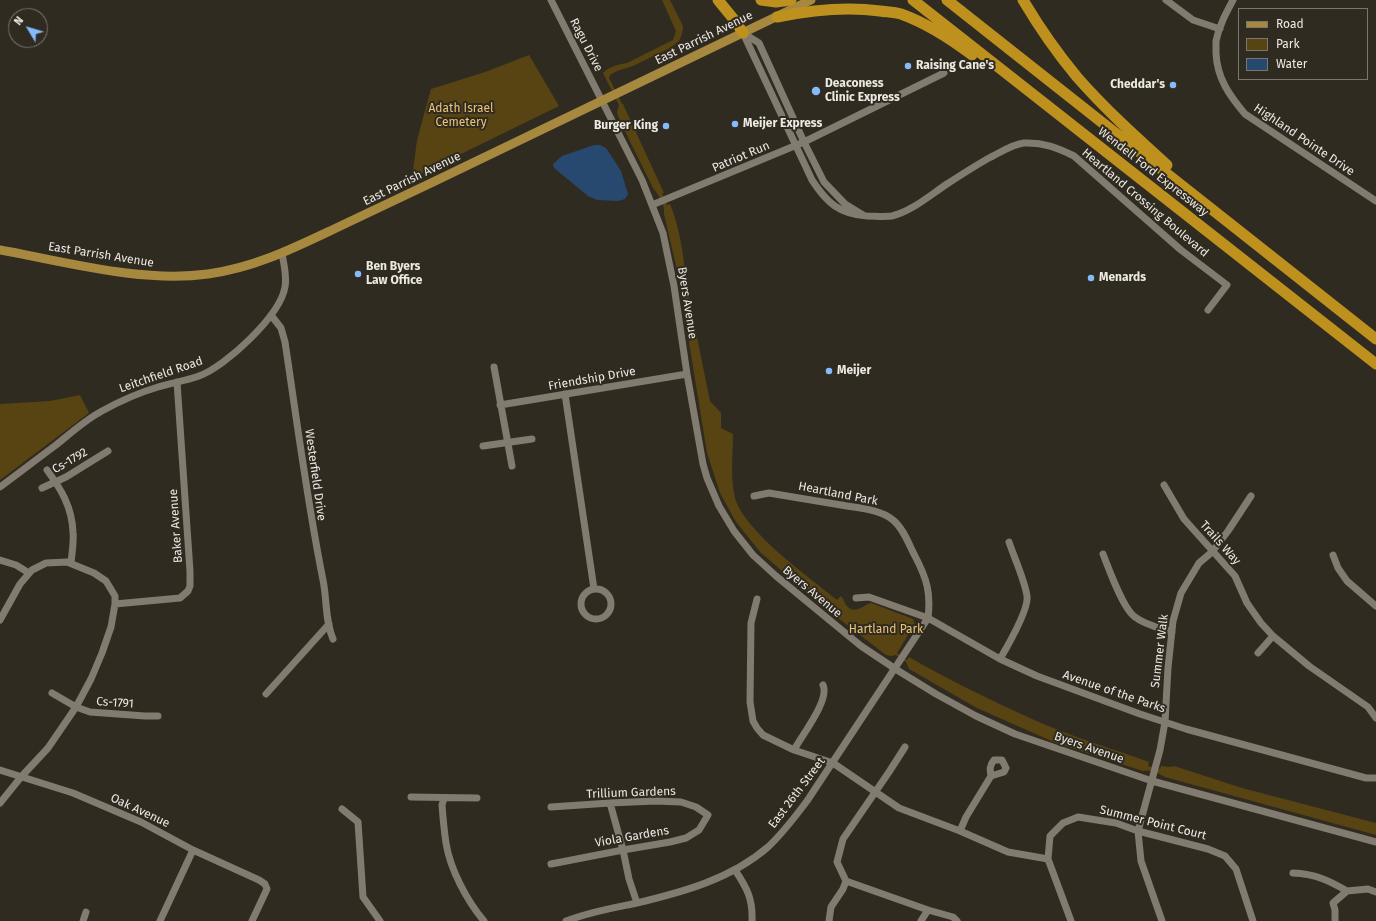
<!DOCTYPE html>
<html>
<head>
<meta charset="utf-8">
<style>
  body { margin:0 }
  #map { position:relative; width:1376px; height:921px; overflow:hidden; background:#302b21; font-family:"Fira Sans",sans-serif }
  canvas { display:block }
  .legend { position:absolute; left:1238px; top:8px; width:130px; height:72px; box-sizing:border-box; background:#302b21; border:1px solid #7b776f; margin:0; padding:5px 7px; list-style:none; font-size:12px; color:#ece9e3 }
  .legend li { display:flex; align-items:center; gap:8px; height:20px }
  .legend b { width:20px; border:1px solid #7b776f }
  .north { position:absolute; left:8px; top:8px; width:40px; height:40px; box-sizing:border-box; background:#302b21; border:1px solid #7b776f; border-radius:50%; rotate:308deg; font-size:11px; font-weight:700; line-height:16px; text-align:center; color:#ece9e3 }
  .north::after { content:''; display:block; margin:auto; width:14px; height:18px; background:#85bbfb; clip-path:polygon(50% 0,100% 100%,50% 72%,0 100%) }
</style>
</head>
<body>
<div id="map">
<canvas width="1376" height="921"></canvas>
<ul class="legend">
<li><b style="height:5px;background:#a6883e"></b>Road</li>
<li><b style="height:11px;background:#584312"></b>Park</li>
<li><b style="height:11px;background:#274970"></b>Water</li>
</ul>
<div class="north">N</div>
</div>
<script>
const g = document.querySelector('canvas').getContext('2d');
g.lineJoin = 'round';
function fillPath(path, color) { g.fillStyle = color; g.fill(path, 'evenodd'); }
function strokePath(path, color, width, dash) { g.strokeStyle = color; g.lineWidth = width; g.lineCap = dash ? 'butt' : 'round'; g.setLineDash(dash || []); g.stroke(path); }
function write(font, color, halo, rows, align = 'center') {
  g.font = font + ' "Fira Sans",sans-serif'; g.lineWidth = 4; g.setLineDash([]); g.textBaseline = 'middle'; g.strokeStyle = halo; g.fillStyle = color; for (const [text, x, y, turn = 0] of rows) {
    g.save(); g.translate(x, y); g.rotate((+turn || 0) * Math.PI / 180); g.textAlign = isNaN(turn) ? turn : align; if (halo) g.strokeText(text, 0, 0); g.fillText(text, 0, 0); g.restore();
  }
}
const green = new Path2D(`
  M 662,0 L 670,0 L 683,26 L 682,34 L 679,41 L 670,48 L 633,66 L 617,71 L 610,75 L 609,78 L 622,104 L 623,104 L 664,193 L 662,193 L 667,205 L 670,204 C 677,220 682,245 684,263 C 685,274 683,282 685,294 L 688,293 L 710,401 L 721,413 L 721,428 L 733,434 C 733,454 730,478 735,498 C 745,532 809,577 837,600 L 841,596 C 844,599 844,602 846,605 C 854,616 863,605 871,603 L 913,619 L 915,624 L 897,653 L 907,660 L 909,657 C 949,680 990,700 1032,719 C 1070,736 1110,748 1149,762 L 1148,766 L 1160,769 L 1161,766 L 1170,767 L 1174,766 L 1242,788 L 1376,823 L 1376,835 L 1165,777 C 1157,773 1153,770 1143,771 L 1056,743 L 977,708 L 909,669 L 906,662 L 896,655 L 891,656 L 886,655 L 829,611 L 761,553 L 736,522 L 720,493 L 707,453 L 678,274 L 664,214 C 665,205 659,195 653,188 L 619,119 L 617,112 L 619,105 L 603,73 C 608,67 619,64 627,63 L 673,40 L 676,31 Z
  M 529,55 L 559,106 L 412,178 L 417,140 L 431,89 L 488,71 Z
  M 80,395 L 89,413 L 0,480 L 0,404 L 50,401 Z`);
const water = new Path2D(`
  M 594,145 L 600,145 L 606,148 L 621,171 L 628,194 L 625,199 L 618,201 L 597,200 L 588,196 L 554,168 L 553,164 L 562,156 Z`);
const minor = new Path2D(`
  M 551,0 L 642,180 L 663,233 L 674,286 L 687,374 L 703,464 L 707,478 L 719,506 L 734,531 L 753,555 L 776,576 L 861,646 L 897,670 L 936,694 L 976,716 L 1015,734 L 1152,781 L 1376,842
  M 1166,0 L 1193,20 L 1220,29
  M 1233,0 C 1226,13 1219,26 1216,41 C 1216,44 1216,49 1216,53 C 1217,78 1229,95 1245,114 L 1376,201
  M 743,33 L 812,180 C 827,203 839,214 867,216 C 875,216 884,217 892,216 C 912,211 929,196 947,184 C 961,175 976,165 991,157 C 1001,152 1013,144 1024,143 C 1043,142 1058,148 1074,156 L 1181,250 L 1227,285 L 1208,310
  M 743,33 L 759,43 L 804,142 L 824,182 L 845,204 L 863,215
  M 652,205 L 804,142 L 944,73
  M 271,315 L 281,328 L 285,342 C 297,421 307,501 323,580 C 327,599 325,621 333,639
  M 494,367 L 512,466
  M 565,394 L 594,589
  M 500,405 L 687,374
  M 483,446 L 532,439
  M 47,470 C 61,489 72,507 73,532 C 74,542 72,552 71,563
  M 1164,485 L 1184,519 L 1235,576 L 1247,603 L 1261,623 L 1273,636 L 1309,666 L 1368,707 L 1376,718
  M 0,487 C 19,473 37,459 56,445 C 71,433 85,420 102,411 C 120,401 138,393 158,387 C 171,383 185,381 199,376 C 226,366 280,316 285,287 C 287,276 284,264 282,254
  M 42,488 L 66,477 L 108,451
  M 1103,554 C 1109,569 1123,609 1135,617 C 1145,625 1160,628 1172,632
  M 1333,555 L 1338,568 L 1347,581 L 1376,606
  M 0,560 L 16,565 L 29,573
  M581 604a15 15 0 1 1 30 0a15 15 0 1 1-30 0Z
  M 856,598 L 869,597 L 928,618 L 1000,659 L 1037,676 L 1140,714 L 1186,729 L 1366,778 L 1376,778
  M 757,599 L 751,623 L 750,702 L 753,721 L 757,728 L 763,735 L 794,750 L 833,763 L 899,808 L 960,831 L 1008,852 L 1048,859
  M 115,604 L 180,598 L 188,591 L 190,586 L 190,571 L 177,382
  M 0,620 L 20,584 L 32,570 L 46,563 L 67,562 L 94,573 L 106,581 L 115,596 L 115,604 L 111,627 L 102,653 L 91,679 L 76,707 L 48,748 L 21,777 L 0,803
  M 1258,653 L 1273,636
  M 1000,659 C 1007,647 1029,609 1027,596 C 1025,581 1014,557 1009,542
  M 52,693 L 76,707 L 90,712 L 145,716 L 158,716
  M 266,694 L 329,624
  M 905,747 L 889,772 L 843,839 L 837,862 L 846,881 L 928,910 L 953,917 L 957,921
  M 794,750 C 802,735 830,700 823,685
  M 0,770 L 73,793 L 141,822 L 193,850 L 259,880 L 265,884 L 267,889 L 252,921
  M 411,797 L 477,798
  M 444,798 L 442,805 C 443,818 444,830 446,843 C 450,869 467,901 484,921
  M 610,803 L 623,850 L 629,879 L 637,903
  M 342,809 L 358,822 L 363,897 L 380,921
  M 960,831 L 966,817 L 991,776 L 1004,772 L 1006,768 L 1002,760 L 994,760 C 989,766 990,770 991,776
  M 551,864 L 623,850 L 670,842 L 686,838 L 699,830 L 708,815 L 696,807 L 681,802 L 655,801 L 610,803 L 551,807
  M 735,870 C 747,888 753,899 752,921
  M 1293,873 C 1315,874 1328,880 1347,891
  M 83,921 L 86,912
  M 160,921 L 193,850
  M 566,921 C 589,912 613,908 637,903 C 683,892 731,879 768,847 C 783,833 795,817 807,801 L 928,618 C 931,593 927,579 915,556 C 909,545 904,529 893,520 C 880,509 857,508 841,505 C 817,501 793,497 769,493 L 754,496
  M 829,921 L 831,907 L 843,889 L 846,881
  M 921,921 L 928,910
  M 1071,921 L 1048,859 L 1050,836 L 1063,823 L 1078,817 L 1116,823 L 1138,831 L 1208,849 L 1225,856 L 1236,869 L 1253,921
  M 1162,921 L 1141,861 L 1138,831 L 1160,750 L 1165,722 L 1168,668 L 1173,621 L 1181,593 L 1199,563 L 1212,552 L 1228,531 L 1251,496
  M 1335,921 L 1335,910 L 1333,903 L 1347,891 L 1368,889 L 1376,892`);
const major = new Path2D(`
  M 0,250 C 67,262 141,283 208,274 C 253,268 292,249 332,230 C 365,214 398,199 431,183 C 558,122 685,61 811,0`);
const highway = new Path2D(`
  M 718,0 L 736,22 L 743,33
  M 761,0 L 776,2 L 791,0
  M 913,0 L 1376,364
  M 947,0 L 1376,339
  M 1023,0 C 1039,27 1057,53 1077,77 C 1105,109 1136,137 1167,165
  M 777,17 C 811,10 845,6 880,11 C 887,12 894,12 901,14 C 926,23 951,39 972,55`);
const markers = [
  [908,66,4,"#85bbfb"],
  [1173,85,4,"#85bbfb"],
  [816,91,5,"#85bbfb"],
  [735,124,4,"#85bbfb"],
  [666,126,4,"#85bbfb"],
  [358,274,4,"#85bbfb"],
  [1091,278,4,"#85bbfb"],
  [829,371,4,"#85bbfb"]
];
const streetNames = [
  ["East Parrish Avenue",704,38,-26],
  ["Ragu Drive",586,45,63],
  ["Highland Pointe Drive",1304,140,34],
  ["Patriot Run",741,157,-23],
  ["Wendell Ford Expressway",1153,172,38],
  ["East Parrish Avenue",412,179,-26],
  ["Heartland Crossing Boulevard",1145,203,40],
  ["East Parrish Avenue",101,255,9],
  ["Byers Avenue",687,303,81],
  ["Leitchfield Road",161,375,-19],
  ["Friendship Drive",592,379,-10],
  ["Cs-1792",70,461,-30],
  ["Westerfield Drive",315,475,82],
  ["Heartland Park",838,494,11],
  ["Baker Avenue",176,526,-94],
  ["Trails Way",1220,543,48],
  ["Byers Avenue",812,592,40],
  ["Summer Walk",1160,651,-83],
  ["Avenue of the Parks",1114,692,19],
  ["Cs-1791",115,703,4],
  ["Byers Avenue",1089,748,19],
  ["Trillium Gardens",631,793,-2],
  ["East 26th Street",797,793,-53],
  ["Oak Avenue",140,811,25],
  ["Summer Point Court",1153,823,14],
  ["Viola Gardens",632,837,-10]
];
const poiNames = [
  ["Raising Cane's",916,66],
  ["Deaconess",825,84],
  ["Clinic Express",825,98],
  ["Cheddar's",1165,85,"right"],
  ["Meijer Express",743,124],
  ["Burger King",658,126,"right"],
  ["Ben Byers",366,267],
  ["Law Office",366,281],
  ["Menards",1099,278],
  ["Meijer",837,371]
];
const parkNames = [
  ["Adath Israel",461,109],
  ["Cemetery",461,123],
  ["Hartland Park",886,630]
];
fillPath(green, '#584312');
fillPath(water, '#274970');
strokePath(minor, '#817b70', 7);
strokePath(major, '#a6883e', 9);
strokePath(highway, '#be901d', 11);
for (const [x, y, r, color] of markers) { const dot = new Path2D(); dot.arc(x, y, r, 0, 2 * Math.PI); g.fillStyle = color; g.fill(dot); strokePath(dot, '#302b21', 1.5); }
write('12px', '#ece9e3', '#302b21', streetNames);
write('bold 12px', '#ece9e3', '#302b21', poiNames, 'left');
write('12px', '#ebc476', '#302b21', parkNames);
</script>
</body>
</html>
